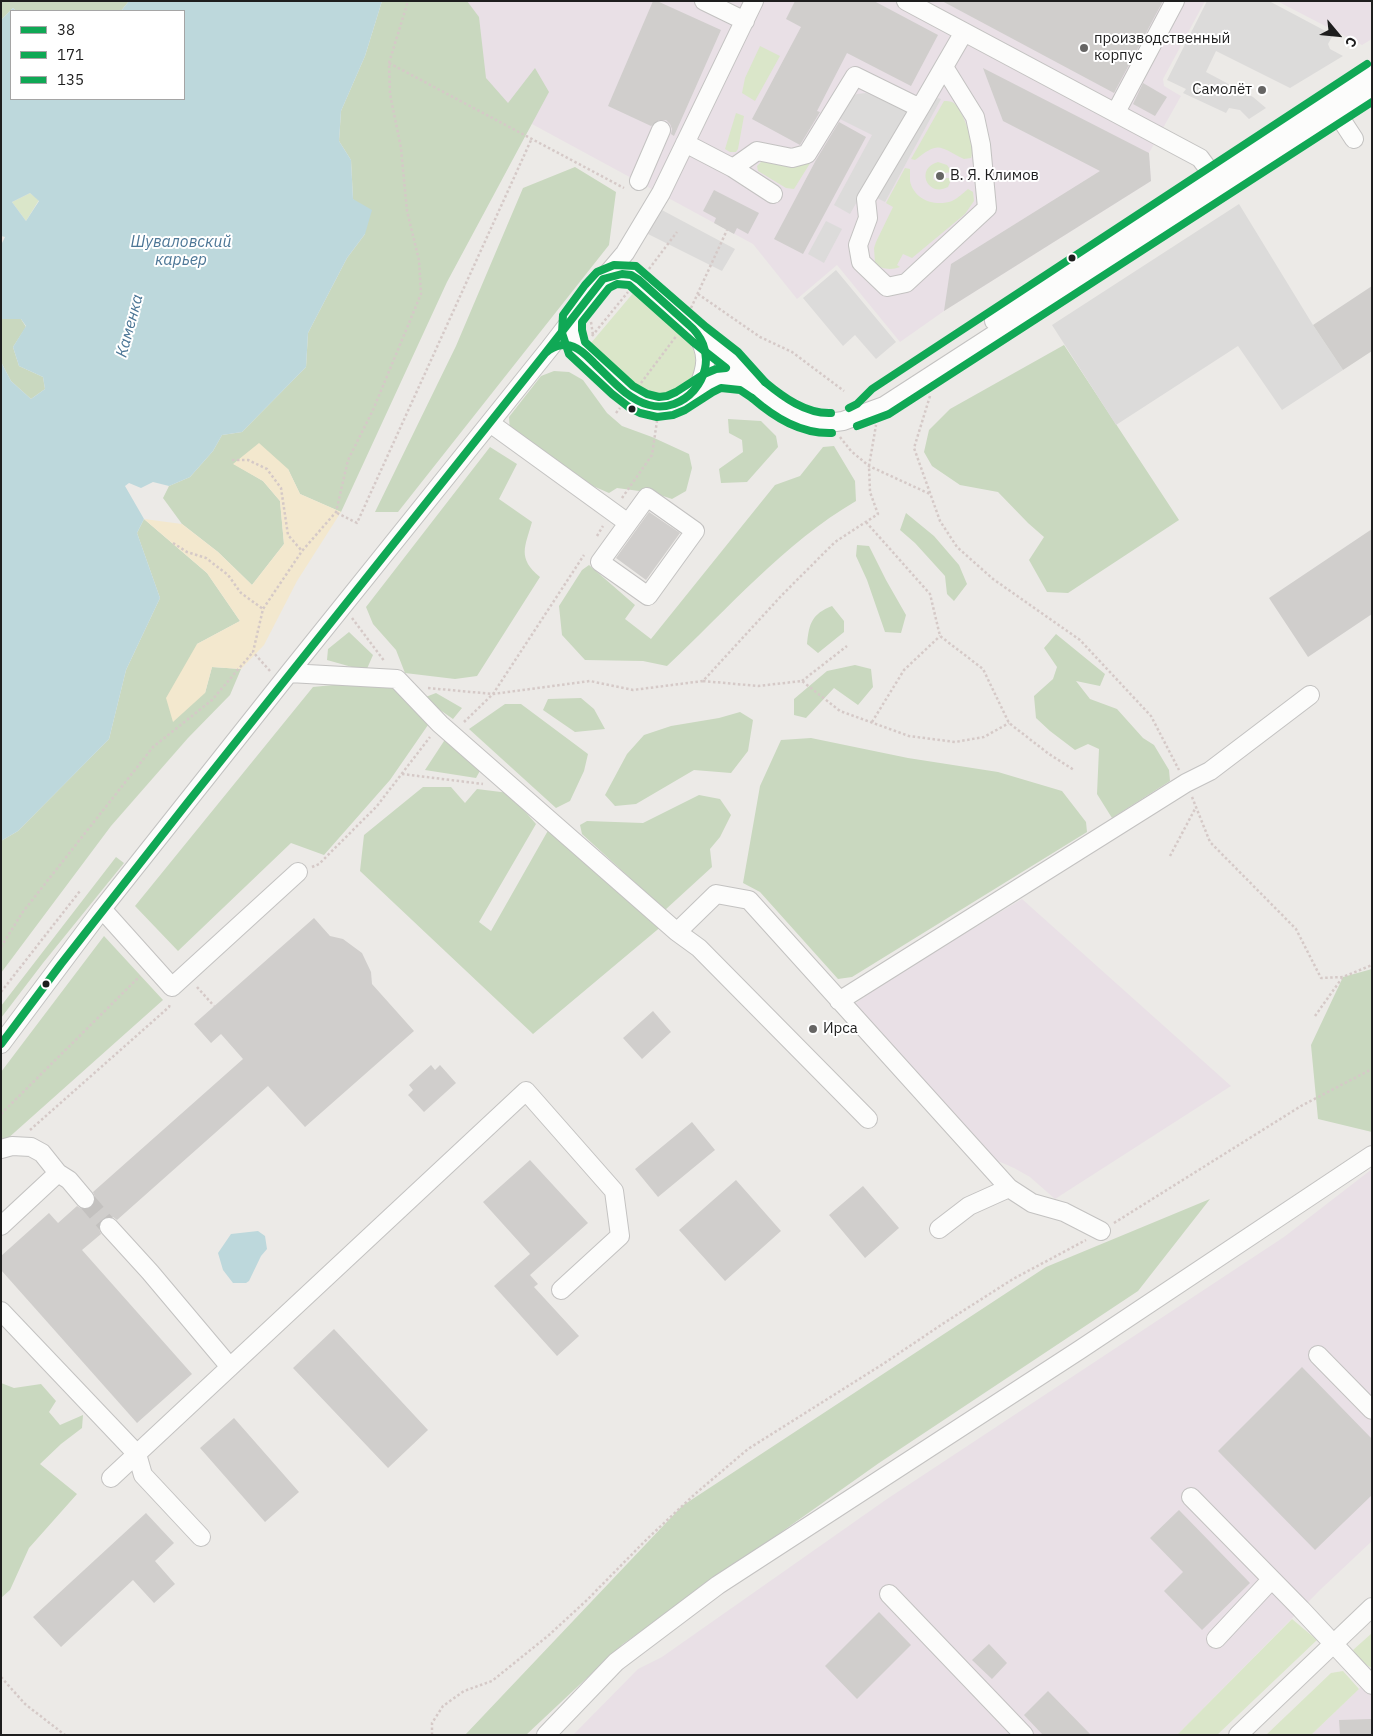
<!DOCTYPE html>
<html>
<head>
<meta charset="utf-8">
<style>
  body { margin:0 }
  #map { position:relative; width:1373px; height:1736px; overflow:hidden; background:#eceae7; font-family:"IBM Plex Sans",sans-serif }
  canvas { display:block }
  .frame { position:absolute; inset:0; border:2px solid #1e1e1e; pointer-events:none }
  .legend { position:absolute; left:10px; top:10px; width:175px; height:90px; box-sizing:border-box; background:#fff; border:1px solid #a5a5a5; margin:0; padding:6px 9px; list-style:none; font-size:15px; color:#1e1e1e }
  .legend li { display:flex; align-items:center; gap:10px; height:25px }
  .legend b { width:25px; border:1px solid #a5a5a5 }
  .north { position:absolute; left:1313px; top:10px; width:50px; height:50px; -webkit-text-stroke:4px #fff; paint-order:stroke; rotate:118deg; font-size:14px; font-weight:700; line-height:20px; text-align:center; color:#1e1e1e }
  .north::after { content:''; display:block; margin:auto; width:18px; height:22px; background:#1e1e1e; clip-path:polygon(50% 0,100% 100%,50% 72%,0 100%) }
</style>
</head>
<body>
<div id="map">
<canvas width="1373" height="1736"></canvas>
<div class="frame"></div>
<ul class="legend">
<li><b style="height:6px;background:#10a855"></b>38</li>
<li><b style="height:6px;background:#10a855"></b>171</li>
<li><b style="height:6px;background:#10a855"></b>135</li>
</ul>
<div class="north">С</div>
</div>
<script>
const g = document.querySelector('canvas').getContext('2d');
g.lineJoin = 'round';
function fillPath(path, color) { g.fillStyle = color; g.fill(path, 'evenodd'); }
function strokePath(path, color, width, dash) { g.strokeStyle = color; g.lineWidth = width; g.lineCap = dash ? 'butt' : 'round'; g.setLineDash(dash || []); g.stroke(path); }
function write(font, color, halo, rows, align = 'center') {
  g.font = font + ' "IBM Plex Sans",sans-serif'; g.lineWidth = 4; g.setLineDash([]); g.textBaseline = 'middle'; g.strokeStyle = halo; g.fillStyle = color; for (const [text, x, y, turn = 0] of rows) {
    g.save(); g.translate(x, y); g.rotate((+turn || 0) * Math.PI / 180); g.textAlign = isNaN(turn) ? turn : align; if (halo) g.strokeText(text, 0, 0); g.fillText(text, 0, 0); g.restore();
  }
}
const industrial = new Path2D(`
  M 418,1 L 1205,1 L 1163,79 L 1164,86 L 1181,96 L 1149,153 L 1151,181 L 944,311 L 900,342 L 837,265 L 797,299 L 753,244 L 403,54 Z
  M 1277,1 L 1372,1 L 1372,39 L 1362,45 Z
  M 1022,899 L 1231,1086 L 1055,1199 L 1030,1177 L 1014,1168 L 991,1158 L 851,1007 L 877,986 Z
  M 1372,1169 L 1372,1541 L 1320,1590 L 1177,1735 L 573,1735 L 638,1669 L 662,1657 L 887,1499 L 1284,1237 Z
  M 1372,1677 L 1372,1735 L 1311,1735 L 1367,1681 Z`);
const grass = new Path2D(`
  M 760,46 L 780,56 L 755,101 L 742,93 L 745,78 Z
  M 944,101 C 948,101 952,101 955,104 C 964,113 976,147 971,158 L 964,159 C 939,147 940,140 915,160 L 911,159 Z
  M 736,113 L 744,116 L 738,149 L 736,152 L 730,152 L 725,149 Z
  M 812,160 L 794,189 L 786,188 L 758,171 L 757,166 L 762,161 L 789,166 Z
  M 938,162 L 947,165 L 952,172 L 945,173 L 939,170 L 934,173 L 933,179 L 938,182 L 943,182 L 946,178 L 952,178 L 948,187 C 927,198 915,168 938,162 Z
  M 905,168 L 910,169 C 910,173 910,177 910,181 C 914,200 935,207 952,201 C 958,198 963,193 968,189 L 973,192 L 974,201 L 965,214 L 912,258 L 903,254 L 897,265 L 900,267 C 892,270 881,270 875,263 L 874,248 L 876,242 L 893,207 L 886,203 Z
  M 30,193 L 39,200 L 26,221 L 12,202 Z
  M 634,292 L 687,339 C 690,344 694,350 695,356 C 700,382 673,404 649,393 C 634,387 605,355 591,343 Z
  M 1292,1619 L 1317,1640 L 1217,1735 L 1177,1735 Z
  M 1372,1633 L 1372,1668 L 1359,1661 L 1353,1650 Z
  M 1343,1671 L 1359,1689 L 1311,1735 L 1266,1735 L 1331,1673 Z`);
const forest = new Path2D(`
  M 1,1 L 129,1 L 121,11 L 16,11 L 13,8 L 1,20 Z
  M 382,1 L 467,1 L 479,17 L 486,78 L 508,103 L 535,68 L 549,92 L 447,282 L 341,512 L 300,494 L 288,469 L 234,464 L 263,481 L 280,501 L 284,544 L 252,585 L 218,552 L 182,524 L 163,498 L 169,486 L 190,477 L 213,451 L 222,435 L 242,432 L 306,367 L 308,333 L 347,258 L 365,234 L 353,199 L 351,160 L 339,141 L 341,111 L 365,56 Z
  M 575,167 L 616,192 L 609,245 L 398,512 L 375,512 L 456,346 L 523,188 Z
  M 1,319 L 21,319 L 26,327 L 13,347 L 19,366 L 43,377 L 45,389 L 31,399 L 11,381 L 1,362 Z
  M 1064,345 L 1179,520 L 1068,593 L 1047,592 L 1029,560 L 1044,537 L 1028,523 L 998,492 L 960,485 L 932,466 L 924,452 L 929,430 L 950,409 Z
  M 554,371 L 569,372 L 583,380 L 607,413 L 622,426 L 652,437 L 689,454 L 692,468 L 686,491 L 672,499 L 654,493 L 617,488 L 609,493 L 563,473 L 510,432 L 509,417 L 541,376 Z
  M 728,419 L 761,421 L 776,436 L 778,447 L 747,482 L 721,483 L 719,469 L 743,452 L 742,440 L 729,433 Z
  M 834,446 L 855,481 L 856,501 C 784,543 728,609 667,666 L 643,661 L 585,660 L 562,635 L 559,606 L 582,570 L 589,565 L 635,605 L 625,619 L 651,639 L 775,485 L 800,476 L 823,447 Z
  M 490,447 L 517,464 L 499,499 L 532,522 C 525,547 517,558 540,577 L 477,676 L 455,679 L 405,673 L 396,650 L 373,624 L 366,607 Z
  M 906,513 L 934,536 L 959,565 L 967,584 L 954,601 L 947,594 L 945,576 L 915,543 L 900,530 Z
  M 144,519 L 207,573 L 240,621 L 197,644 L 205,693 L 212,667 L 241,669 L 230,695 L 188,738 L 111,826 L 1,973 L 1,841 L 18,831 L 109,739 L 126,670 L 160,598 L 137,533 Z
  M 857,545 L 869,546 L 886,580 L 906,615 L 901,633 L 885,632 L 867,580 L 856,556 Z
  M 832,606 L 844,621 L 844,632 L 818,653 L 807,644 C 809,623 812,614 832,606 Z
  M 349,632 L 373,655 L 366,671 L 327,660 L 328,649 Z
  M 1056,634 L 1105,674 L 1100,686 L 1076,681 L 1090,699 L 1117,709 L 1143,738 L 1154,745 L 1169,770 L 1170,781 L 1112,818 L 1097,794 L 1099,749 L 1088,744 L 1075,750 L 1050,731 L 1036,718 L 1034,696 L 1053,679 L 1057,667 L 1044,648 Z
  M 855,665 L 871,669 L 873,687 L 858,705 L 834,688 L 806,718 L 794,715 L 794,699 L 827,671 Z
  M 373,681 L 401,691 L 428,725 L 390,780 L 324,855 L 291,843 L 178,951 L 135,906 L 313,687 Z
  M 436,693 L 462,708 L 453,719 L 423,698 Z
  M 581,698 L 594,709 L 605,729 L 575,732 L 543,710 L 548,699 Z
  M 505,704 L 521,704 L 588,754 L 584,771 L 570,801 L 556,808 L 469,729 Z
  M 740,712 L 753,720 L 748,751 L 731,773 L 694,770 L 636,804 L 615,806 L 605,795 L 627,754 L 644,735 L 671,726 L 719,718 Z
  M 446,738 L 482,767 L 476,778 L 425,770 Z
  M 811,738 L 908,758 L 998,772 L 1062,791 L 1086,822 L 1087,832 L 852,977 L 838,979 L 760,892 L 743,883 L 760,786 L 781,740 Z
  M 423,787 L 451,787 L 465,803 L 477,789 L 509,793 L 536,824 L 479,922 L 491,931 L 550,827 L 663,925 L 533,1034 L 360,871 L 364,835 Z
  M 699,795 L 720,799 L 731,815 L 720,837 L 710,849 L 712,867 L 665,910 L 582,834 L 580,825 L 587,821 L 643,823 Z
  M 116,857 L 124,863 L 43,963 L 1,1018 L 1,1006 Z
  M 104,936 L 163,1000 L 6,1140 L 1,1141 L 1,1072 Z
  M 1372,969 L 1372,1132 L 1318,1119 L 1311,1045 L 1343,977 Z
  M 1210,1199 L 1138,1291 L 879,1463 L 623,1644 L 526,1735 L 465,1735 L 682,1506 L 1046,1267 Z
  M 1,1383 L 14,1388 L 41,1384 L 56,1401 L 49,1412 L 60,1425 L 83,1415 L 82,1428 L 61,1444 L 40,1464 L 77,1494 L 29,1548 L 10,1590 L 1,1598 Z`);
const sand = new Path2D(`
  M 259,443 L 288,469 L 300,494 L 341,512 L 297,581 L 264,645 L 241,669 L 212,667 L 205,693 L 173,722 L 166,698 L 197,644 L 240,621 L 207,573 L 144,519 L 182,524 L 218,552 L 252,585 L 284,544 L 280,501 L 263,481 L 233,464 Z`);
const parking = new Path2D(`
  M 1207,1 L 1269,1 L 1333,35 L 1328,44 L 1330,49 L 1343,56 L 1290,88 L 1216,51 L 1206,72 L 1253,97 L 1266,108 L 1249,119 L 1240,110 L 1229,108 L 1226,113 L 1183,93 L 1186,89 L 1167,80 Z
  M 866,93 L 907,111 L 927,104 L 938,98 L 941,99 L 885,202 L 863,191 L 850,214 L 834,205 L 872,135 L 838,118 L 849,98 L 857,94 Z
  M 1239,204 L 1313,325 L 1343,370 L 1282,410 L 1238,346 L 1116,425 L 1052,325 Z
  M 660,209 L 735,249 L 722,271 L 648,234 Z
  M 826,221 L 842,229 L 824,263 L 808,254 Z
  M 836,270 L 896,342 L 876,359 L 855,335 L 843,346 L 803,298 Z`);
const water = new Path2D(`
  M 129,1 L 382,1 L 365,56 L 341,111 L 339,141 L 351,160 L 353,199 L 372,210 L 365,234 L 347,258 L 308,333 L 306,367 L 242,432 L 222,435 L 213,451 L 190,477 L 169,486 L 153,482 L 141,488 L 129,483 L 125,486 L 144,519 L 137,533 L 160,598 L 126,670 L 109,739 L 18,831 L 1,841 L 1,362 L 11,381 L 31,399 L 45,389 L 43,377 L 19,366 L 13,347 L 26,326 L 21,319 L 1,319 L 1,245 L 5,237 L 1,236 L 1,20 L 13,8 L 16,11 L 11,11 L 11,99 L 184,99 L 184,11 L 121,11 ZM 30,193 L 39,201 L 26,221 L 12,202 Z
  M 258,1231 L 265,1236 L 267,1249 L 261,1256 L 249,1281 L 246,1283 L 233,1283 L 223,1270 L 218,1253 L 231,1234 Z`);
const building = new Path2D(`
  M 653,1 L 657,1 L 721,30 L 674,136 L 671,134 L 672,129 L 670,124 L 666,120 L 659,120 L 651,126 L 608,106 Z
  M 795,1 L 874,1 L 938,35 L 911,86 L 847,53 L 817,111 L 820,112 L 800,145 L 752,119 L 801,27 L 786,19 Z
  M 942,1 L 1163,1 L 1114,93 Z
  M 983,68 L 1149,153 L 1151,181 L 944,311 L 951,264 L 1100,171 L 1003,121 Z
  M 1143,83 L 1167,97 L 1155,116 L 1133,104 Z
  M 839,122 L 866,137 L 803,254 L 774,239 L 816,160 Z
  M 714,190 L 759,213 L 748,234 L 737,228 L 734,234 L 714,223 L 716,218 L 703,211 Z
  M 1372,286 L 1372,351 L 1343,370 L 1313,325 Z
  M 649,512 L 680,533 L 646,580 L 616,558 Z
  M 1372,529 L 1372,614 L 1308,657 L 1269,598 Z
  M 314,918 L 330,936 L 343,939 L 362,953 L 371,972 L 372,984 L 414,1031 L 305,1127 L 268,1086 L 117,1220 L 113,1217 L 107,1217 L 102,1220 L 99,1229 L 101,1234 L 82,1250 L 192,1374 L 137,1423 L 1,1270 L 1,1256 L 49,1213 L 58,1223 L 77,1206 L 82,1209 L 91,1207 L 95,1202 L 95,1197 L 93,1192 L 243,1059 L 221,1034 L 211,1043 L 194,1024 Z
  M 653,1011 L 671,1032 L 642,1059 L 623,1038 Z
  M 431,1065 L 435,1070 L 440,1065 L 456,1083 L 424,1112 L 408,1095 L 413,1090 L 409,1085 Z
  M 692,1122 L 715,1150 L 658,1197 L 635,1169 Z
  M 530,1160 L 588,1223 L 530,1275 L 538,1284 L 534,1287 L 579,1336 L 557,1356 L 494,1286 L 530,1254 L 483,1202 Z
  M 736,1180 L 781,1231 L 725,1281 L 679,1230 Z
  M 863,1186 L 899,1228 L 865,1258 L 829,1215 Z
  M 334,1329 L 428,1430 L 388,1468 L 293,1368 Z
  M 1302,1367 L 1372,1439 L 1372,1495 L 1315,1550 L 1218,1451 Z
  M 234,1418 L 299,1492 L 265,1522 L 200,1448 Z
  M 1179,1510 L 1250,1583 L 1202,1630 L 1164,1591 L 1183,1572 L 1150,1538 Z
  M 146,1513 L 174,1543 L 155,1561 L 175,1584 L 154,1603 L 133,1580 L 61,1647 L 33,1617 Z
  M 879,1612 L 911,1645 L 857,1699 L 825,1666 Z
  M 989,1644 L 1007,1663 L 992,1679 L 972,1660 Z
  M 1048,1691 L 1091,1735 L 1043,1735 L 1024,1715 Z
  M 1371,1719 L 1372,1735 L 1340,1735 L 1339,1720 Z`);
const minorTunnel = new Path2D(`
  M 85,1199 L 109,1227`);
const path = new Path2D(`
  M 389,63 L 624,188
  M 649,269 L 677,232
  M 698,294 L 760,337 L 792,352 L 844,391
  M 691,308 L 727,230
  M 591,322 L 593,335
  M 592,336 L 628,292
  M 641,383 L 677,335
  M 930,396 L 914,448 L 940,521 L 957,547 L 993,579 L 1080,640 L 1151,716 L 1179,770
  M 616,413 L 620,408
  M 840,437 L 851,451 L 869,466 L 930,494
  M 232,460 L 248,460 L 267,469 L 281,488 L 288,535 L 302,551
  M 622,498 L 652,455 L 657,421
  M 337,513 L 357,523 L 532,138
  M 866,522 L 930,594 L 940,636 L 983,669 L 1009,723 L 1049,754 L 1074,770
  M 597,536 L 603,526
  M 173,543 L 187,552 L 206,558 L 228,575 L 241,593 L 263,609
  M 352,618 L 385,662
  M 270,671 L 253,652 L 263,609 L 302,551 L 336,512 L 348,460 L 373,410 L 421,294 L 419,260 L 407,211 L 401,148 L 390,94 L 389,63 L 408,1
  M 703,681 L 758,686 L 802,681 L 840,711 L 909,736 L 955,742 L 984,737 L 1009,723
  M 802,681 L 847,646
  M 428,688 L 493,694 L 590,681 L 633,690 L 703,681 L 782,595 L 835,542 L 878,514 L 870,492 L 869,466 L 876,425
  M 464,722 L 493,694 L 584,555
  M 872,722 L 904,670 L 940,636
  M 402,774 L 483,784
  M 1192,797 L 1210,842 L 1296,929 L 1321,978 L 1343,977 L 1372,965
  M 1170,856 L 1196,807
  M 312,867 L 319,864 L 377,806 L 430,737
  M 1,947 L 22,913 L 153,747 L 212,700 L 253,652
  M 197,987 L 214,1006
  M 1,992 L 80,891
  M 1315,1016 L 1342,978
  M 1,1114 L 140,976
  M 30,1130 L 169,1007 L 170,1004
  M 1114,1223 L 1301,1106 L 1372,1069
  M 1,1677 L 25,1704 L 65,1735
  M 432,1735 L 432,1723 L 443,1706 L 464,1691 L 492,1681 L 549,1635 L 587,1600 L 647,1539 L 695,1494 L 748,1449 L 883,1364 L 944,1323 L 1013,1279 L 1086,1240`);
const minor = new Path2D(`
  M 704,1 L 745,21
  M 906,1 L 1200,158 L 1220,185
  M 920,108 L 866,199 L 868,218 L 858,245 L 861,262 L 887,287 L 906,283 L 987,208 L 981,145 L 975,117 L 944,67
  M 1116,112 L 1175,1
  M 1337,113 L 1354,139
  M 685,143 L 733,168 L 757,151 L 792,158 L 807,154 L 855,76 L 920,108 L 964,32
  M 733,168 L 773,194
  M 639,181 L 661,130
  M 603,279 L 625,253 L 661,193 L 754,1
  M 572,319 C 570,345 580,351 598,367 C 609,377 620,389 633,398 C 639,403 646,405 654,406 C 683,412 696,380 723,377 C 732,376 741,380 749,382
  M 994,321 L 1372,72
  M 696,333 C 709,354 707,366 698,388
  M 490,423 L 628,523
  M 647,497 L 695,531 L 648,596 L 600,562 Z
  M 289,673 L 397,679 L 440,724 L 677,932 L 716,894 L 749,900 L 1009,1188 L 1032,1203 L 1064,1212 L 1101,1231
  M 102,909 L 172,987 L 298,872
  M 677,932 L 699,948 L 868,1119
  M 839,1001 L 1186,783 L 1210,771 L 1310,695
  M 1,1044 L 102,909 L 289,673 L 549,349 L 603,279 L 620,274 L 633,275 L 696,333 L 716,346 L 739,366 L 749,382 L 785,409 L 800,417 L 815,422 L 828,423 L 843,421 L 884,406 L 1372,90
  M 1,1149 L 12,1146 L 31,1147 L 42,1153 L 58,1173 L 69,1180 L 85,1199
  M 1,1226 L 58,1173
  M 109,1227 L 150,1272 L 230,1367
  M 939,1229 L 969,1206 L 1009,1188
  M 1,1311 L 137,1454 L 143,1475 L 201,1537
  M 1318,1355 L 1372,1410
  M 111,1478 L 526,1091 L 614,1191 L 620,1236 L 561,1290
  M 1191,1497 L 1301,1609 L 1372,1685
  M 889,1594 L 1024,1735
  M 1216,1639 L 1271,1580
  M 546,1735 L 616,1662 L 718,1585 L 1081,1349 L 1372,1155
  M 1238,1735 L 1372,1607`);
const bus1 = new Path2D(`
  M 622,274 L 631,275 L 639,280 L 689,325 C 695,330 700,337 703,344 C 716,377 684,414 649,405 C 627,399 611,379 595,364 C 589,358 582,350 574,347 C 563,342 550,347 543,356 L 603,279 Z
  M 188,802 L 543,356
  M 188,802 L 543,356
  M 61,964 L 188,802
  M 61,964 L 188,802
  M 1,1044 L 61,964
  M 1,1044 L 61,964`);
const bus2 = new Path2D(`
  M 617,284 L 629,285 L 693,342 L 726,368 L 716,369 L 704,374 L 676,392 L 667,396 L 659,397 L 647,394 L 633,386 L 585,342 L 582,330 L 582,322 L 601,298 L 609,288 Z
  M 765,382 C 783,397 806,414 831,413
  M 752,398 C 775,418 801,434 832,433
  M 849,408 L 857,404 L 872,389 L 1367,64
  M 857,426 L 889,414 L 1372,102`);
const bus3 = new Path2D(`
  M 752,398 L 740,390 L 721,388 L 713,392 L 685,410 L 673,415 L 657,417 L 640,413 L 630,408 L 612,394 L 569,354 L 562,333 L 563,315 L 585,285 L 597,272 L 614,265 L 636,266 L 706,327 L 738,352 L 765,382`);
const markers = [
  [1084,48,5,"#666564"],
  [1262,90,5,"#666564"],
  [940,176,5,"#666564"],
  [1072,258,4.5,"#1e1e1e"],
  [632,409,4.5,"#1e1e1e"],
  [46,984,4.5,"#1e1e1e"],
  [813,1029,5,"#666564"]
];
const poiNames = [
  ["производственный",1094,39],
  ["корпус",1094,56],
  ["Самолёт",1252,90,"right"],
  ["В. Я. Климов",950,176],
  ["Ирса",823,1029]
];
const waterNames = [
  ["Шуваловский",181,242],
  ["карьер",181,260],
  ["Каменка",130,326,-75]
];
fillPath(industrial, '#e9e0e6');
fillPath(grass, '#dae6c9');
fillPath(forest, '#c9d8bf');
fillPath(sand, '#f3e8ce');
fillPath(parking, '#dcdbda');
fillPath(water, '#bdd8dc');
fillPath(building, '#d0cecc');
strokePath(minorTunnel, '#c3c1bf', 18, [18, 9]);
strokePath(minor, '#c3c2c1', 20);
strokePath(path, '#d5c9c7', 2.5, [2.5, 2.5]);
strokePath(minor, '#fcfcfb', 18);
strokePath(bus1, '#10a855', 8);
strokePath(bus2, '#10a855', 8);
strokePath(bus3, '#10a855', 8);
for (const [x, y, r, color] of markers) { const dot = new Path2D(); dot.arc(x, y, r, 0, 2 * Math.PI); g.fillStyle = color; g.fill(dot); strokePath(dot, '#fff', 2); }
write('15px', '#1e1e1e', '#fff', poiNames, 'left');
write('italic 16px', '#4c7696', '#fff', waterNames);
</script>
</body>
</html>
